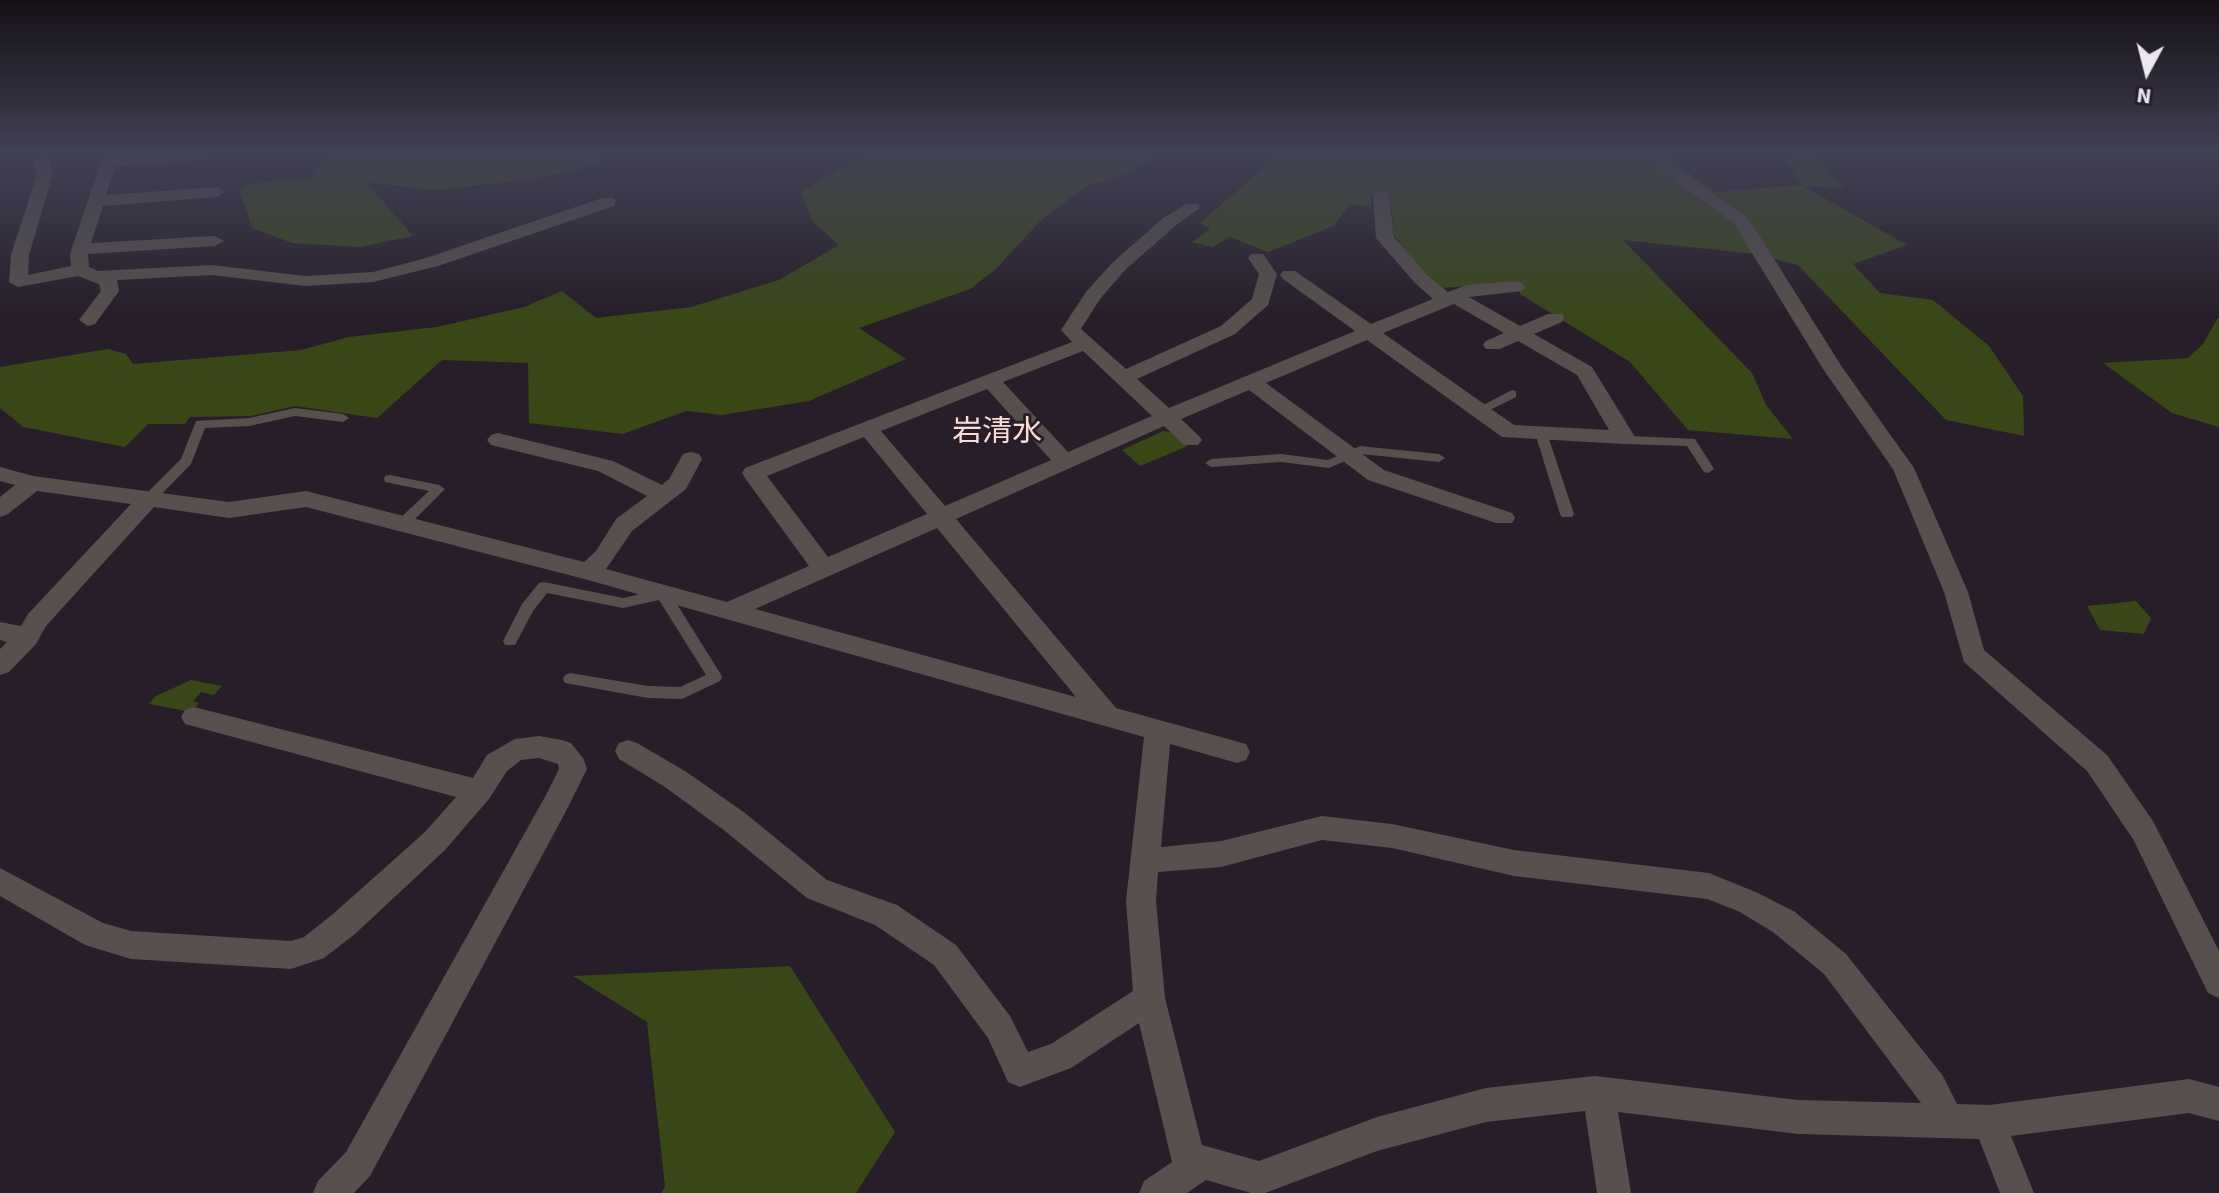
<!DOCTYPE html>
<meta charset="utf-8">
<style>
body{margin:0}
#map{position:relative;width:2219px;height:1193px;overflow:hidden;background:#271e29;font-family:"Source Sans 3",sans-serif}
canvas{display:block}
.north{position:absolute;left:2107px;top:32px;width:80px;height:80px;-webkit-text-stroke:6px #271e29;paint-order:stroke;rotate:187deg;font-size:22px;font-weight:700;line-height:32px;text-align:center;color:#ece6ee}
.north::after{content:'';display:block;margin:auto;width:28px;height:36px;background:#ece6ee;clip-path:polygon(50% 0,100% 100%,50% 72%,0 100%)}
</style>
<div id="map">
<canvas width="2219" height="1193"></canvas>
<div class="north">N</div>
</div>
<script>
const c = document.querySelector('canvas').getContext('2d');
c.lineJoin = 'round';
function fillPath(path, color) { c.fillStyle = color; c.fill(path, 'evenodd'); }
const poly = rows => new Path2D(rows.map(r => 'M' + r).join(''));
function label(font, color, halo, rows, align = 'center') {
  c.font = font + ' "Source Sans 3","Noto Sans JP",sans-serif'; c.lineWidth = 6; c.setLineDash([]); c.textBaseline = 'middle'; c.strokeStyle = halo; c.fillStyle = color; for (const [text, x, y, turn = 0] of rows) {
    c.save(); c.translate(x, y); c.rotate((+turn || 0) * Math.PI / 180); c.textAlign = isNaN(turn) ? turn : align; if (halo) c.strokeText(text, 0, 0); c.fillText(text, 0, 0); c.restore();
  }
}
fillPath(poly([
 [330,152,605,152,599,164,533,179,434,190,366,182,413,236,360,247,292,243,252,228,240,192,245,184,311,178],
 [870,152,1170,152,1111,181,1090,184,1040,221,996,269,970,289,859,328,906,359,809,401,722,415,686,411,623,434,529,423,528,363,442,360,377,418,295,406,251,416,190,417,185,424,148,424,125,447,23,427,0,408,0,367,108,349,126,354,133,364,301,350,349,337,437,327,524,307,562,291,596,318,691,307,779,280,839,245,812,221,801,192],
 [1246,152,1668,152,1692,176,1716,192,1801,185,1781,152,1813,152,1828,173,1845,188,1803,186,1907,245,1853,264,1880,293,1933,300,1989,346,2023,396,2024,436,1946,420,1798,265,1755,254,1623,240,1752,373,1766,405,1793,439,1688,430,1630,362,1520,294,1517,283,1441,288,1419,268,1394,235,1390,194,1371,194,1371,207,1350,204,1334,226,1268,252,1230,237,1212,247,1192,242,1210,229,1200,223,1272,160],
 [2219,316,2219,427,2172,413,2103,363,2188,358,2203,344],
 [1163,431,1170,432,1188,446,1140,466,1122,450],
 [2136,601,2151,618,2144,634,2100,630,2087,606],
 [191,680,222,686,214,695,201,692,193,701,199,703,191,712,149,704,156,696],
 [790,966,895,1132,856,1193,661,1193,665,1187,647,1022,573,976]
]), '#394717');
fillPath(poly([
 [1512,390,1516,391,1516,397,1484,413,1476,413,1474,410,1512,390],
 [295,408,343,414,349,418,343,422,295,416,249,426,205,428,191,464,153,503,143,503,142,500,143,497,181,459,196,421,249,418,295,408],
 [1541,429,1547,433,1574,514,1572,517,1562,517,1560,514,1535,433,1541,429],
 [1624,433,1630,436,1695,439,1714,469,1708,473,1704,472,1687,446,1626,444,1622,443,1618,437,1624,433],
 [1360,446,1439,454,1445,458,1439,462,1361,454,1329,468,1281,462,1211,467,1205,463,1211,459,1281,454,1328,460,1360,446],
 [390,475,439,485,445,489,408,526,403,528,398,526,396,523,398,520,429,491,385,482,384,479,385,476,390,475],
 [544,582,623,598,663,589,668,590,720,673,722,677,720,681,682,699,648,698,565,683,563,679,565,675,570,673,648,686,680,687,706,675,659,600,623,608,547,593,533,611,515,645,505,645,503,641,522,604,539,583,544,582]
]), '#58504e');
fillPath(poly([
 [42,152,58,152,49,163,53,174,29,255,28,275,71,266,70,254,104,152,120,152,119,156,184,152,250,152,242,157,115,166,106,195,217,187,225,192,217,197,103,206,91,243,215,236,224,241,215,246,88,254,89,267,98,271,212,265,305,276,373,272,426,258,602,198,614,198,616,202,614,206,438,266,373,282,305,286,212,275,117,280,119,291,95,324,88,326,79,320,101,291,99,284,78,276,18,287,9,282,11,255,37,174,33,162,42,152],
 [1643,152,1660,152,1679,170,1749,219,1842,367,1914,468,1968,592,1984,650,2107,755,2153,821,2219,951,2219,998,2208,993,2133,839,2087,771,1964,662,1944,592,1893,469,1823,369,1733,222,1667,176,1643,152],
 [1381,190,1389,195,1394,237,1427,275,1448,292,1467,285,1516,281,1522,283,1525,287,1522,291,1469,297,1520,326,1548,314,1562,314,1564,318,1562,322,1534,334,1592,367,1635,437,1624,444,1502,437,1367,340,1266,383,1384,470,1512,513,1515,518,1512,523,1496,523,1368,480,1249,390,1181,419,1198,435,1202,440,1198,445,1184,445,1164,426,956,519,1116,708,1246,744,1250,752,1246,760,1237,763,1170,744,1161,847,1221,841,1322,816,1392,824,1514,850,1709,873,1758,893,1795,912,1846,954,1943,1076,1957,1104,1989,1105,2189,1079,2219,1087,2219,1121,2189,1113,2011,1136,2034,1193,2000,1193,1979,1139,1798,1134,1618,1112,1631,1193,1597,1193,1585,1111,1486,1122,1377,1151,1265,1193,1251,1193,1206,1180,1187,1193,1139,1193,1144,1181,1172,1162,1139,1023,1071,1068,1020,1087,1008,1082,988,1038,934,965,875,925,807,898,725,831,665,787,619,759,615,751,619,743,628,740,637,743,685,771,745,813,827,880,897,905,956,945,1010,1016,1028,1052,1051,1044,1133,991,1126,901,1144,737,588,580,306,507,229,518,154,507,46,626,36,644,9,672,0,675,0,649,7,642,0,640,0,622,21,626,28,614,131,504,37,491,8,514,0,517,0,497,15,485,0,481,0,467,33,476,229,502,306,491,584,562,596,551,616,519,647,496,598,471,491,445,487,440,491,435,498,433,613,461,662,485,669,479,683,454,691,452,699,454,702,459,686,489,632,531,606,569,727,602,809,566,745,478,742,473,745,468,1072,342,1061,330,1086,292,1112,263,1163,218,1186,204,1198,204,1200,208,1175,226,1124,271,1100,299,1081,329,1126,369,1221,326,1252,299,1259,274,1248,258,1251,254,1263,254,1277,274,1268,305,1235,334,1137,379,1169,408,1355,331,1283,279,1280,275,1283,271,1295,271,1371,324,1433,299,1415,283,1376,238,1373,195,1381,190],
 [1454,304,1504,333,1486,341,1483,345,1486,349,1500,349,1518,341,1577,375,1609,430,1514,425,1383,333,1454,304],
 [1083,351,1152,416,1068,452,1003,382,1083,351],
 [987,389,1051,460,945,506,881,431,987,389],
 [864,437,927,514,828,557,767,476,864,437],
 [937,528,1076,697,755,609,937,528],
 [1322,840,1392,848,1514,876,1707,899,1738,911,1773,932,1824,974,1921,1103,1798,1100,1595,1076,1486,1088,1377,1117,1259,1161,1202,1145,1165,998,1156,901,1158,872,1221,867,1322,840],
 [194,707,473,778,487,755,515,739,539,736,562,740,571,743,583,758,587,769,566,811,370,1176,354,1193,313,1193,318,1181,346,1152,546,795,559,769,558,764,539,758,521,760,507,771,489,799,445,850,355,934,324,958,291,969,131,959,85,945,0,896,0,868,103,923,131,931,291,941,304,937,333,914,425,832,456,797,185,724,181,717,185,710,194,707]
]), '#58504e');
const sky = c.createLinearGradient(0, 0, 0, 319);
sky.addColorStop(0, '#151017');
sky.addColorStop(0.48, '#414154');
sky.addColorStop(1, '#41415400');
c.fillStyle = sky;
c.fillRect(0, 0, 2219, 319);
label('30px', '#fedbd5', '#271e29', [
 ["岩清水",997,434]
]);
</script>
